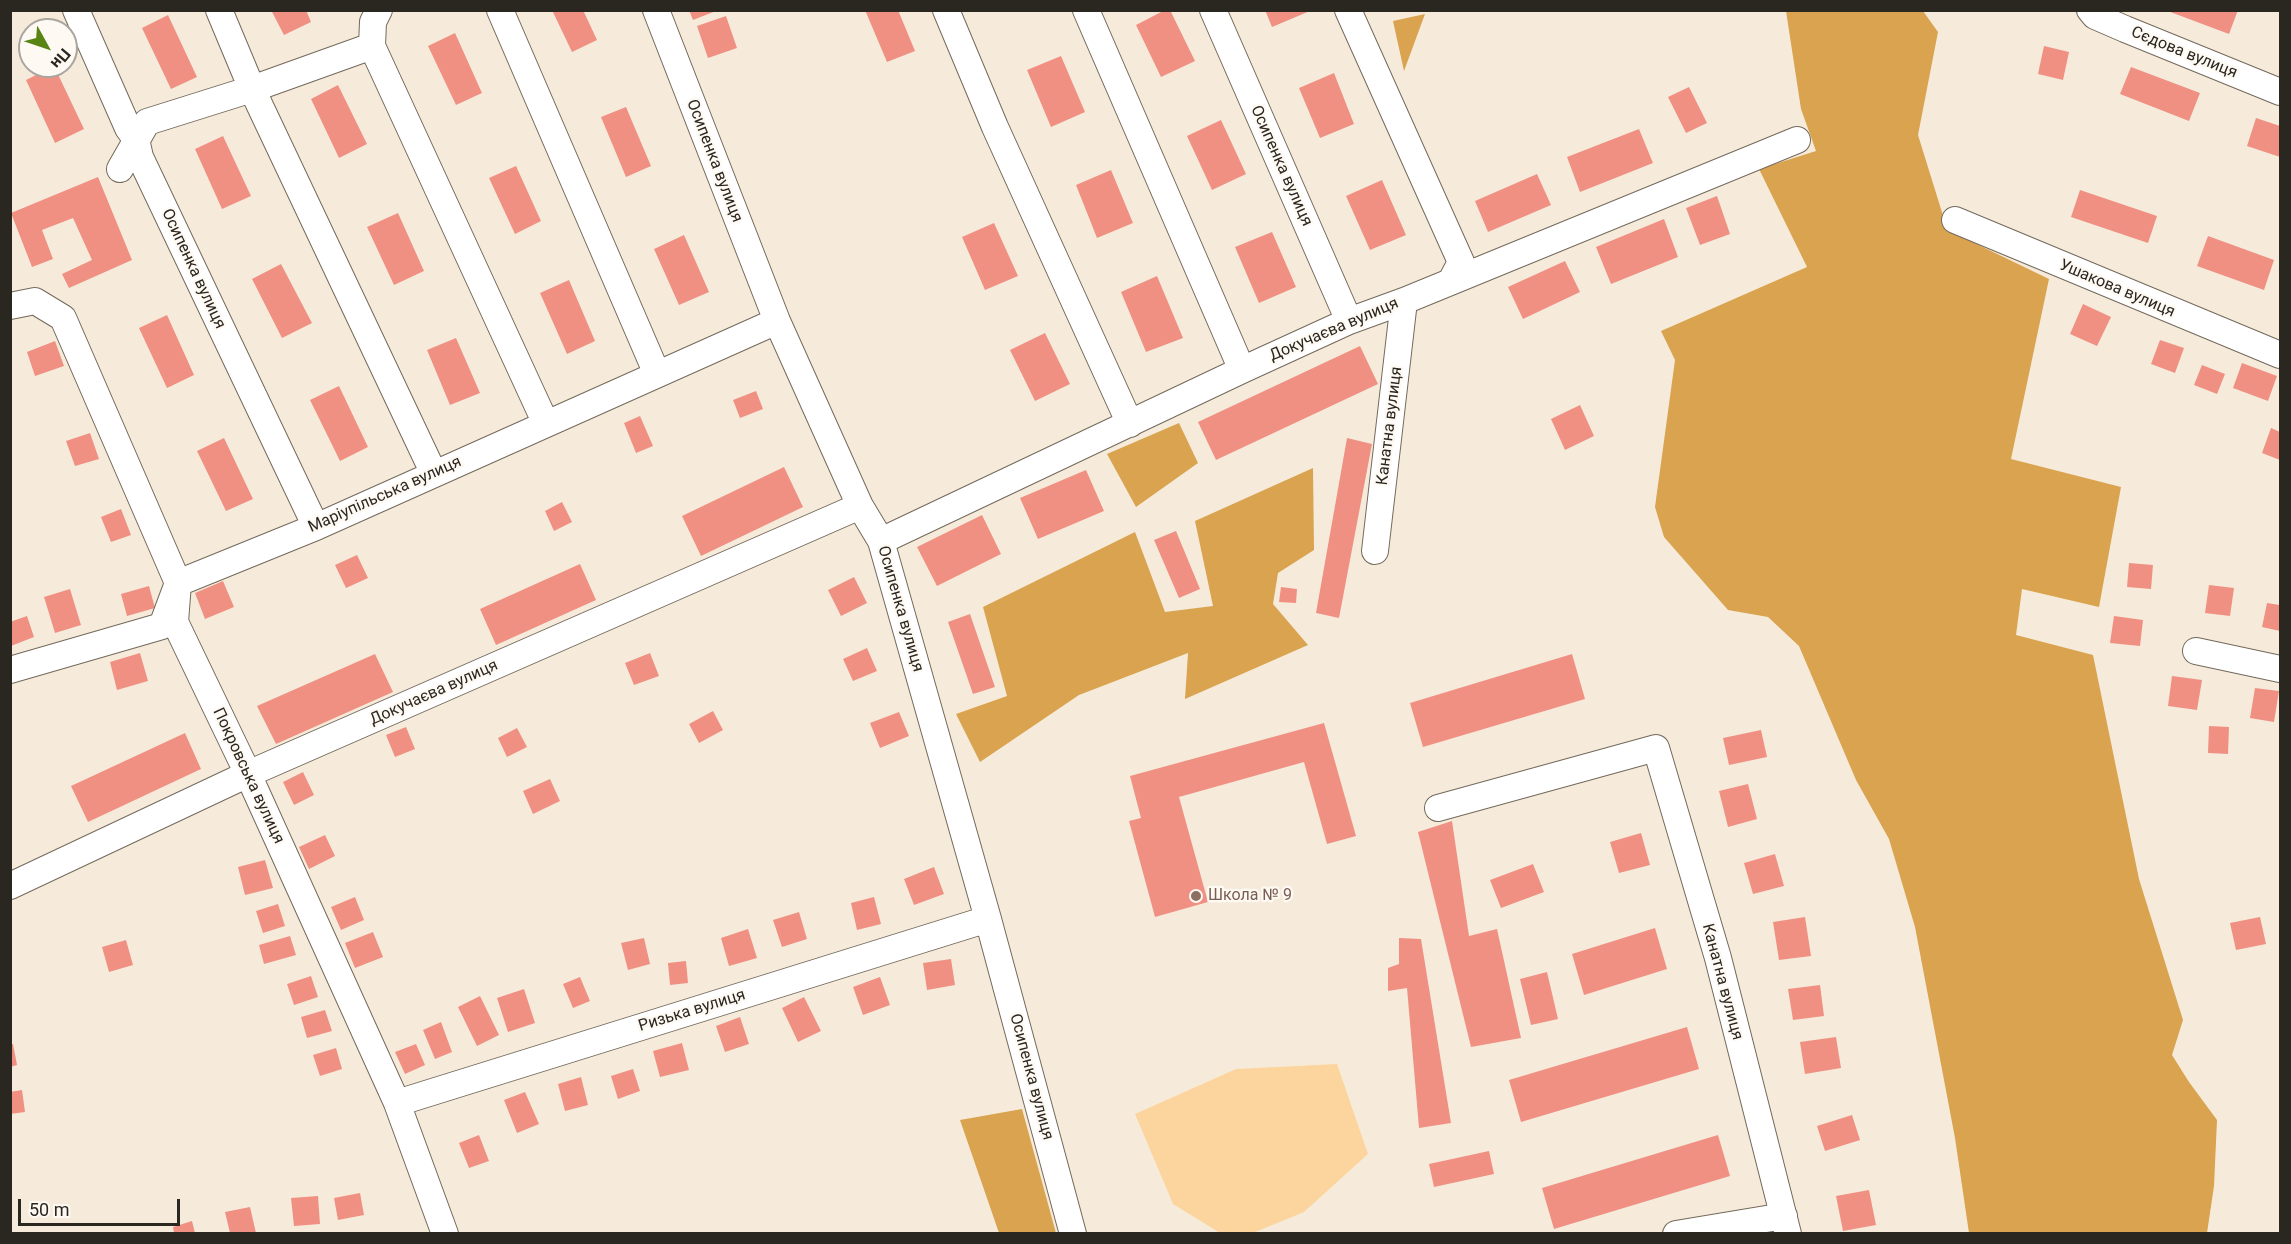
<!DOCTYPE html>
<meta charset="utf-8">
<style>
body{margin:0}
#map{position:relative;width:2291px;height:1244px;overflow:hidden;background:#f6ebdb;font-family:Roboto,sans-serif}
canvas{display:block}
.frame{position:absolute;inset:0;border:12px solid #2a2620;pointer-events:none}
.north{position:absolute;left:18px;top:18px;width:60px;height:60px;box-sizing:border-box;background:#fef9f3;border:2px solid #a9a59f;border-radius:50%;rotate:130deg;font-size:16px;font-weight:700;line-height:24px;text-align:center;color:#2a2620}
.north::after{content:'';display:block;margin:auto;width:21px;height:27px;background:#578412;clip-path:polygon(50% 0,100% 100%,50% 72%,0 100%)}
.scale{position:absolute;left:18px;top:1199px;width:162px;height:27px;box-sizing:border-box;border:3px solid #2a2620;border-top:0;padding-left:8px;font-size:18px;line-height:21px;white-space:nowrap;color:#2a2620;-webkit-text-stroke:4px #fef9f3;paint-order:stroke}
</style>
<div id="map">
<canvas width="2291" height="1244"></canvas>
<div class="frame"></div>
<div class="north">Пн</div>
<div class="scale">50 m</div>
</div>
<script>
const c = document.querySelector('canvas').getContext('2d');
c.lineJoin = 'round';
function fillPath(path, color) { c.fillStyle = color; c.fill(path, 'evenodd'); }
const poly = rows => new Path2D(rows.map(r => 'M' + r).join(''));
function trace(path, color, width, dash) { c.strokeStyle = color; c.lineWidth = width; c.lineCap = dash ? 'butt' : 'round'; c.setLineDash(dash || []); c.stroke(path); }
function label(font, color, halo, rows, align = 'center') {
  c.font = font + ' Roboto,sans-serif'; c.lineWidth = 4.5; c.setLineDash([]); c.textBaseline = 'middle'; c.strokeStyle = halo; c.fillStyle = color; for (const [text, x, y, turn = 0] of rows) {
    c.save(); c.translate(x, y); c.rotate((+turn || 0) * Math.PI / 180); c.textAlign = isNaN(turn) ? turn : align; if (halo) c.strokeText(text, 0, 0); c.fillText(text, 0, 0); c.restore();
  }
}
fillPath(poly([
 [1337,1064,1368,1154,1304,1212,1253,1233,1220,1233,1173,1204,1135,1114,1236,1069]
]), '#fcd59e');
fillPath(poly([
 [1786,11,1923,11,1938,32,1918,135,1945,222,1958,235,2049,279,2011,459,2121,487,2099,607,2022,589,2016,635,2093,655,2139,879,2183,1020,2172,1055,2189,1082,2217,1120,2214,1186,2207,1233,1969,1233,1955,1138,1915,927,1889,839,1856,780,1799,646,1768,617,1728,610,1664,537,1655,507,1675,360,1661,331,1807,267,1759,169,1816,151,1801,109],
 [1425,14,1404,71,1393,21],
 [1179,423,1198,463,1136,507,1107,454],
 [1313,468,1314,550,1278,573,1273,604,1308,645,1185,699,1188,653,1079,695,980,762,956,714,1007,696,983,607,1135,532,1165,612,1213,606,1195,521],
 [1022,1109,1056,1233,999,1233,960,1120]
]), '#d9a34f');
fillPath(poly([
 [271,10,306,10,311,22,284,35],
 [552,10,583,10,597,40,572,52],
 [689,10,716,10,716,11,693,20],
 [865,10,898,10,915,51,887,62],
 [1165,10,1170,10,1195,61,1161,77,1136,25],
 [1265,10,1310,10,1310,11,1272,27],
 [2165,10,2238,10,2229,34],
 [168,15,197,77,171,89,142,28],
 [726,16,737,48,708,58,697,26],
 [455,33,482,93,456,105,428,46],
 [2044,46,2069,52,2063,80,2038,74],
 [1061,56,1085,112,1051,127,1027,70],
 [54,66,84,129,55,143,26,80],
 [2131,67,2200,93,2189,121,2120,94],
 [1334,73,1354,124,1320,138,1299,88],
 [338,85,367,144,339,158,311,99],
 [1689,87,1707,123,1686,133,1668,97],
 [626,107,651,166,626,177,601,117],
 [2256,118,2280,126,2280,157,2247,146],
 [1221,120,1246,174,1212,190,1187,136],
 [1639,129,1653,163,1580,192,1567,157],
 [223,136,251,196,222,209,195,149],
 [516,166,541,221,515,234,489,178],
 [1111,170,1133,223,1097,238,1076,185],
 [1537,174,1551,205,1488,232,1475,201],
 [98,177,132,260,69,288,62,274,92,260,73,218,42,230,53,259,32,267,11,213],
 [1382,180,1406,235,1370,250,1346,196],
 [2080,190,2157,216,2148,243,2071,217],
 [1717,196,1730,234,1700,245,1686,208],
 [398,213,424,271,394,285,367,227],
 [1664,219,1678,257,1611,284,1596,247],
 [994,223,1018,276,985,290,962,237],
 [1272,232,1296,287,1259,303,1235,247],
 [684,235,709,292,679,305,654,249],
 [2208,236,2274,260,2264,290,2197,266],
 [1565,261,1580,292,1523,319,1508,287],
 [281,264,312,323,282,338,252,279],
 [1157,276,1183,338,1146,352,1121,292],
 [569,280,595,341,567,354,540,293],
 [2083,304,2111,317,2097,346,2070,334],
 [167,315,194,375,167,388,139,328],
 [1045,333,1070,384,1035,401,1010,350],
 [456,338,480,393,450,405,427,350],
 [2160,340,2184,348,2175,373,2151,364],
 [55,341,64,366,35,376,27,352],
 [1360,346,1378,384,1216,460,1198,422],
 [2242,363,2277,376,2268,401,2233,388],
 [2202,365,2225,374,2217,394,2194,385],
 [339,386,368,447,340,461,310,400],
 [756,391,763,409,740,418,733,400],
 [1580,405,1594,436,1565,450,1551,419],
 [640,416,653,446,636,453,624,423],
 [2271,428,2280,432,2280,460,2262,453],
 [90,433,99,459,75,466,66,441],
 [224,438,253,499,226,511,197,451],
 [1347,438,1372,444,1339,618,1316,613],
 [784,467,803,507,701,556,682,516],
 [1086,470,1104,511,1038,539,1020,498],
 [562,502,572,522,554,531,545,511],
 [121,509,131,535,111,542,101,517],
 [982,515,1001,554,937,586,917,547],
 [1176,531,1200,589,1179,598,1154,540],
 [357,555,368,578,346,588,335,565],
 [2129,563,2153,565,2151,589,2127,587],
 [580,564,596,600,496,645,480,609],
 [854,577,867,603,841,616,828,590],
 [223,581,234,607,205,619,195,593],
 [2209,585,2234,588,2230,616,2205,613],
 [149,586,155,608,127,616,121,594],
 [1281,587,1297,589,1296,603,1279,602],
 [70,589,81,625,55,633,44,597],
 [2267,603,2280,605,2280,631,2262,627],
 [970,614,995,687,973,694,948,622],
 [27,616,34,637,11,646,10,622],
 [2114,616,2143,620,2140,646,2110,643],
 [867,648,877,671,853,681,843,659],
 [140,653,148,681,117,690,110,662],
 [650,653,659,676,634,685,625,663],
 [375,654,393,692,276,744,257,706],
 [1572,654,1585,699,1423,747,1410,703],
 [2172,676,2202,680,2197,710,2168,706],
 [2255,688,2279,691,2274,722,2250,718],
 [713,711,723,730,699,743,689,724],
 [899,712,909,736,880,748,870,723],
 [1324,723,1356,836,1327,844,1304,762,1179,797,1208,902,1155,917,1129,821,1141,818,1130,776],
 [2209,726,2229,727,2228,754,2208,753],
 [406,727,415,749,395,757,386,735],
 [517,728,527,747,507,757,498,738],
 [1761,730,1767,757,1729,765,1723,738],
 [185,733,201,769,88,822,71,786],
 [303,772,314,795,294,805,283,782],
 [550,779,560,801,533,814,523,791],
 [1748,784,1757,819,1728,827,1719,791],
 [1452,821,1469,936,1497,929,1521,1038,1471,1047,1418,832],
 [1641,833,1650,865,1619,873,1610,842],
 [325,835,335,856,309,869,299,847],
 [1775,854,1784,886,1753,894,1744,863],
 [265,860,273,888,245,895,238,867],
 [1533,864,1544,892,1501,908,1490,880],
 [934,867,944,894,914,905,904,879],
 [355,897,364,920,341,930,331,907],
 [874,897,881,924,857,930,851,903],
 [278,904,285,926,263,933,256,911],
 [799,912,807,939,782,947,773,920],
 [1805,917,1811,956,1779,960,1773,922],
 [2260,917,2266,944,2236,950,2230,923],
 [1655,928,1667,969,1584,995,1572,954],
 [748,929,757,958,729,966,721,938],
 [373,932,383,957,355,968,345,943],
 [290,936,296,955,264,964,259,945],
 [644,938,650,964,628,970,621,943],
 [1399,938,1421,939,1451,1123,1419,1128,1407,988,1388,991,1388,968,1399,964],
 [126,940,133,965,109,972,102,947],
 [951,959,955,985,927,990,923,963],
 [686,961,688,983,670,985,668,963],
 [1547,972,1558,1019,1531,1025,1520,979],
 [311,976,318,997,294,1005,287,984],
 [580,977,590,1001,573,1008,563,984],
 [880,977,890,1005,863,1015,853,987],
 [1820,985,1824,1016,1793,1020,1788,989],
 [524,989,535,1023,508,1032,497,998],
 [480,996,499,1035,477,1046,458,1007],
 [804,997,821,1031,798,1042,782,1008],
 [325,1010,332,1031,307,1038,301,1017],
 [740,1017,749,1044,725,1052,716,1026],
 [441,1022,452,1052,435,1059,423,1030],
 [1687,1027,1699,1069,1521,1122,1509,1080],
 [1836,1037,1841,1068,1805,1074,1800,1042],
 [682,1043,689,1070,660,1077,653,1051],
 [10,1044,13,1044,17,1065,10,1067],
 [416,1044,425,1065,405,1074,395,1052],
 [336,1048,342,1069,320,1076,313,1055],
 [633,1069,640,1091,618,1099,611,1076],
 [581,1077,588,1105,565,1111,558,1084],
 [22,1090,25,1112,10,1114,10,1092],
 [525,1092,539,1124,517,1133,504,1100],
 [1852,1115,1860,1140,1825,1151,1817,1126],
 [479,1135,489,1161,469,1168,459,1143],
 [1718,1135,1730,1176,1554,1229,1542,1188],
 [1489,1151,1494,1174,1434,1187,1429,1164],
 [1869,1190,1876,1225,1843,1231,1836,1196],
 [360,1193,364,1215,338,1220,334,1198],
 [318,1196,320,1224,294,1226,291,1198],
 [250,1207,256,1233,230,1233,225,1212],
 [192,1221,195,1233,174,1233,173,1227]
]), '#f09083');
const minor = poly([
 [76,10,128,128,136,139,140,157,316,527],
 [219,10,252,89,434,474],
 [500,10,657,374],
 [656,10,777,321,860,506,881,541,988,919,1073,1234],
 [946,10,995,127,1130,424],
 [1086,10,1242,370],
 [1213,10,1349,321],
 [1348,10,1461,262,1451,281],
 [2090,10,2095,16,2125,29,2280,92],
 [372,46,546,424],
 [120,169,147,122,252,89,372,46,373,22,379,10],
 [1955,220,2280,355],
 [10,306,35,301,63,318,178,583,175,622,248,774,397,1103,445,1234],
 [881,541,1242,370,1349,321,1404,301,1797,140],
 [1375,551,1404,301],
 [2196,651,2280,669],
 [10,670,162,626,178,583,316,527,777,321],
 [1438,808,1656,748,1718,958,1788,1234],
 [10,886,248,774,860,506],
 [397,1103,988,919],
 [1676,1234,1784,1216]
]);
trace(minor, '#73695b', 28);
trace(minor, '#fff', 26);
for (const [x, y, r, color] of [
 [1196,896,6,"#8d6e63"]
]) { const dot = new Path2D(); dot.arc(x, y, r, 0, 2 * Math.PI); c.fillStyle = color; c.fill(dot); trace(dot, '#fef9f3', 2); }
label('16px', '#2a2620', '#fef9f3', [
 ["Сєдова вулиця",2184,53,22],
 ["Осипенка вулиця",714,161,69],
 ["Осипенка вулиця",1281,166,66],
 ["Осипенка вулиця",193,269,65],
 ["Ушакова вулиця",2117,289,23],
 ["Докучаєва вулиця",1334,330,-23],
 ["Канатна вулиця",1390,426,-83],
 ["Маріупільська вулиця",385,495,-24],
 ["Осипенка вулиця",900,609,74],
 ["Докучаєва вулиця",434,693,-24],
 ["Покровська вулиця",248,776,65],
 ["Канатна вулиця",1722,982,75],
 ["Ризька вулиця",692,1011,-17],
 ["Осипенка вулиця",1031,1077,75]
]);
label('16px', '#785e54', '#fef9f3', [
 ["Школа № 9",1208,896]
], 'left');
</script>
